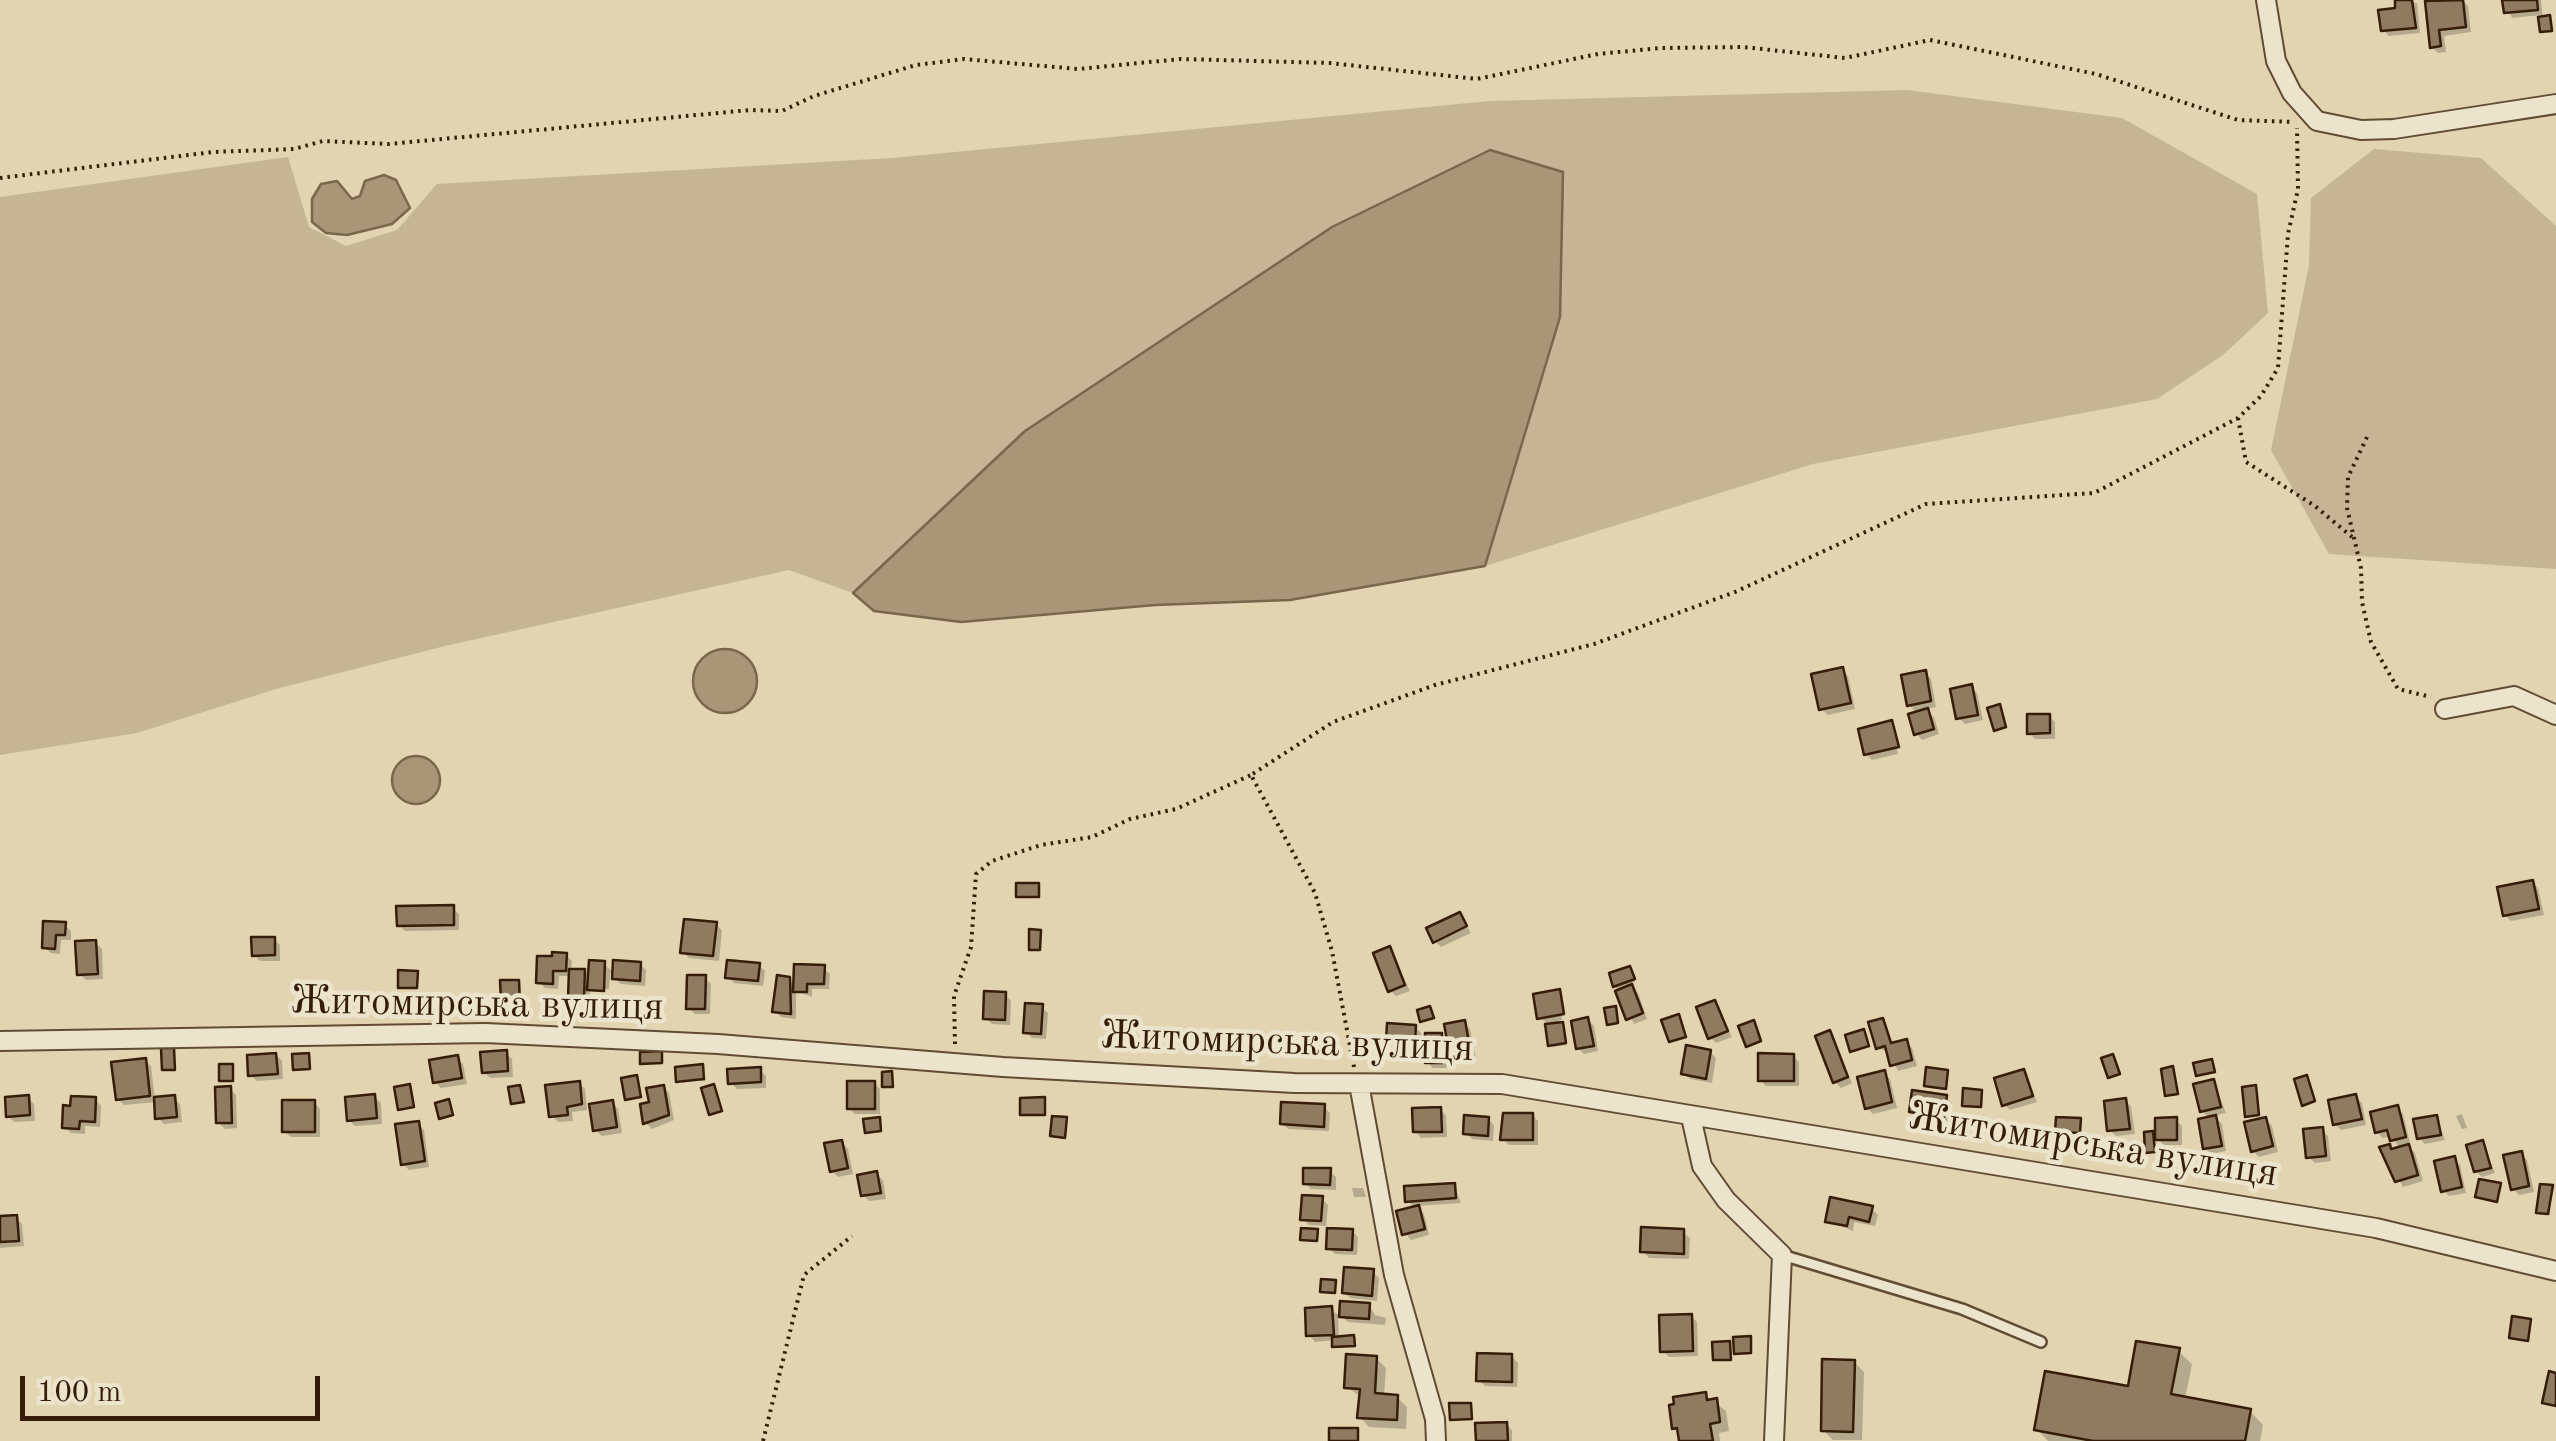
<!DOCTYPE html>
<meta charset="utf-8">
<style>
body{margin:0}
#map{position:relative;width:2556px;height:1441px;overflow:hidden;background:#e2d4b0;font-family:"Old Standard TT",serif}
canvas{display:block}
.scale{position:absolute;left:20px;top:1376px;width:300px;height:45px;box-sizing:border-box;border:5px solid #361d09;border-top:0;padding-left:12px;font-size:30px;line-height:35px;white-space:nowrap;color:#361d09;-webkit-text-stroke:8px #ece3cc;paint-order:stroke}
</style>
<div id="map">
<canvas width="2556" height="1441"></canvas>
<div class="scale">100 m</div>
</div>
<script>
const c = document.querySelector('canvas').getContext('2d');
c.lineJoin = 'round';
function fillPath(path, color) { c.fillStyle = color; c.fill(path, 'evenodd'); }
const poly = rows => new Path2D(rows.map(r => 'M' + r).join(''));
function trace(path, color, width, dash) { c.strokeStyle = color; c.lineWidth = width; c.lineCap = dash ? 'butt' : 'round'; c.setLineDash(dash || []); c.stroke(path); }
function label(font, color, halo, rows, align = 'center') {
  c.font = font + ' "Old Standard TT",serif'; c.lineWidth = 9; c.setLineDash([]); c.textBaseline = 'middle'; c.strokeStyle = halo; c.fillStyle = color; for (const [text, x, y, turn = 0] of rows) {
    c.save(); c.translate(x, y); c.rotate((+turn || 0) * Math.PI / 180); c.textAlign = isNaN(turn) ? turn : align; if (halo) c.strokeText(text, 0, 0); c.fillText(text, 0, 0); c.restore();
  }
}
fillPath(poly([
 [1907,90,2122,118,2257,194,2268,313,2223,355,2157,399,1813,464,1485,566,1560,317,1490,150,1332,227,1026,431,853,593,789,570,445,646,276,689,137,733,0,755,0,197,288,157,309,227,346,246,397,230,437,184,892,158,1490,101],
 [2374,149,2481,158,2556,226,2556,569,2329,554,2271,450,2309,265,2311,198]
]), '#c5b594');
const water = poly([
 [1490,150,1563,172,1560,317,1485,566,1290,600,1155,605,961,622,874,611,853,593,1025,431,1332,227,1490,150],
 [384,175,396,180,410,208,392,224,347,235,326,233,312,222,312,199,321,184,337,181,352,199,360,196,365,181,384,175],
 '693 681a32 32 0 1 1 64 0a32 32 0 1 1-64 0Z',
 '392 780a24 24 0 1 1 48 0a24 24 0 1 1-48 0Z'
]);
fillPath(water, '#a89677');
trace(water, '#7a664b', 2.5);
fillPath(poly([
 [2397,0,2417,3,2420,33,2389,36,2383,30,2398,10],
 [2463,0,2468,6,2471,32,2444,36,2446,52,2438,53,2432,47,2427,3],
 [2505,0,2541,0,2543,19,2552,20,2553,32,2542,31,2541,15,2512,18],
 [1842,670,1848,676,1855,709,1828,715,1821,709],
 [1925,673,1931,679,1936,707,1925,709,1934,717,1939,734,1922,740,1916,733,1918,714,1909,705],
 [1971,687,1977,693,1983,720,1965,724,1959,718],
 [2049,716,2055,722,2055,739,2035,739,2029,733],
 [1891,723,1898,754,1872,760,1866,754],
 [2532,882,2538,888,2544,915,2511,921,2505,915],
 [453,908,459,914,459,930,405,931,399,925],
 [1459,915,1471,933,1441,947,1435,941],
 [715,924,722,930,719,961,689,958,683,952],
 [65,925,71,931,71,940,61,940,60,954,51,953,44,947],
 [274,939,280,945,280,961,260,961,254,955],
 [95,942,102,949,103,979,86,980,79,974],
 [1390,949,1410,991,1396,996,1390,990],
 [566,955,572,961,571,971,584,971,590,978,604,964,615,974,640,964,646,970,645,986,621,984,610,973,609,989,590,989,589,1004,577,1004,571,997,571,976,559,976,558,989,545,988,539,982],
 [758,965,765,971,763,986,734,983,728,977],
 [823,968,830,974,829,989,812,989,812,997,796,991,796,1019,781,1017,775,1011,789,980,796,986],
 [1630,969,1635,982,1628,984,1638,993,1647,1019,1634,1024,1615,985],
 [705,978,711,984,710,1014,695,1014,689,1008],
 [1559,992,1562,1020,1558,1021,1565,1027,1567,1045,1552,1047,1547,1023,1539,1017],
 [1005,994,1011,1001,1010,1025,992,1024,986,1018],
 [1715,1003,1732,1037,1716,1043,1710,1037],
 [1041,1007,1048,1013,1046,1039,1032,1038,1026,1032],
 [1588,1020,1594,1026,1598,1051,1584,1054,1578,1048],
 [1883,1021,1894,1045,1906,1042,1912,1048,1917,1066,1898,1071,1890,1053,1878,1048],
 [1464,1023,1470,1029,1476,1059,1459,1062,1453,1056],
 [1415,1027,1421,1033,1420,1048,1395,1047,1389,1040],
 [1829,1033,1852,1083,1841,1088,1835,1082],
 [1441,1035,1447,1042,1447,1068,1433,1068,1427,1062],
 [1710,1052,1716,1058,1712,1083,1690,1079,1684,1073],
 [506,1053,512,1059,513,1077,490,1078,484,1072],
 [276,1055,282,1061,283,1079,257,1081,250,1075],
 [1793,1056,1799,1062,1799,1086,1766,1086,1760,1080],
 [457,1058,463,1064,467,1084,441,1088,435,1082],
 [145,1060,151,1066,155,1100,174,1098,180,1104,182,1122,164,1124,158,1118,156,1102,124,1105,118,1099],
 [702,1067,706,1081,678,1081],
 [760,1070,766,1076,766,1088,737,1089,731,1083],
 [2024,1071,2037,1102,2010,1110,2004,1104],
 [1884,1073,1890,1079,1897,1108,1873,1114,1867,1108],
 [2214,1082,2226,1113,2213,1116,2222,1124,2226,1151,2211,1154,2205,1148,2210,1119,2202,1111],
 [579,1083,585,1089,587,1110,572,1112,573,1121,558,1122,552,1116],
 [874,1083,880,1089,880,1114,855,1114,849,1108],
 [663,1087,669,1093,674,1120,652,1129,646,1123],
 [230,1089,236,1095,237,1128,225,1129,218,1122],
 [374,1097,381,1103,382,1124,355,1126,349,1120],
 [1946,1097,1952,1103,1950,1121,1918,1117,1912,1111],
 [2355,1097,2362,1103,2366,1125,2341,1130,2335,1124],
 [28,1098,34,1104,35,1121,14,1122,8,1116],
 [95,1099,101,1106,100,1127,85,1126,85,1134,71,1133,65,1127],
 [2125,1100,2131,1107,2135,1134,2116,1136,2110,1130],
 [314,1102,320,1109,320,1137,291,1137,284,1131],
 [612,1103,618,1109,622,1133,602,1136,595,1130],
 [1324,1107,1330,1113,1329,1131,1288,1129,1282,1123],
 [2397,1108,2403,1114,2410,1143,2406,1144,2415,1153,2423,1181,2403,1187,2383,1149,2399,1147,2391,1136,2383,1138,2377,1132],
 [1440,1109,1446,1116,1447,1137,1421,1138,1415,1131],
 [2462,1114,2467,1128,2462,1129,2456,1116],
 [1532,1115,1538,1121,1538,1145,1509,1145,1503,1139],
 [2436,1118,2445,1140,2425,1144,2419,1138],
 [1488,1119,1494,1125,1493,1141,1472,1139,1466,1133],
 [2176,1120,2182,1126,2182,1145,2164,1145,2158,1139],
 [2266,1120,2272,1126,2278,1152,2259,1157,2253,1151],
 [418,1124,424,1130,429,1167,409,1170,403,1164],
 [2322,1130,2328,1136,2331,1161,2315,1163,2309,1157],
 [842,1143,848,1149,853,1174,838,1177,832,1171],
 [2483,1143,2495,1173,2482,1177,2476,1171],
 [2521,1154,2527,1160,2534,1192,2519,1195,2513,1189],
 [2454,1159,2460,1165,2466,1193,2449,1196,2443,1190],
 [1330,1171,1336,1177,1336,1190,1311,1189,1305,1183],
 [876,1174,883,1180,886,1199,869,1201,863,1195],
 [1454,1185,1461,1203,1417,1206,1424,1214,1429,1235,1411,1240,1405,1233,1415,1208,1408,1201],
 [1352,1188,1363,1188,1366,1197,1354,1197],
 [2552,1188,2550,1215,2541,1214,2539,1212],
 [1322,1199,1328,1205,1326,1226,1309,1225,1303,1219],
 [1871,1208,1878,1215,1875,1226,1854,1222,1853,1231,1828,1221],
 [16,1218,22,1224,24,1246,0,1248,0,1219],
 [1352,1231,1358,1237,1357,1255,1335,1254,1329,1248],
 [1683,1232,1690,1238,1689,1259,1649,1258,1643,1251],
 [1373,1272,1379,1278,1377,1301,1350,1298,1344,1292],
 [1369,1305,1375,1315,1386,1318,1385,1325,1348,1322,1341,1316],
 [1331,1309,1338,1315,1339,1338,1353,1337,1356,1347,1337,1348,1334,1340,1315,1342,1309,1335],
 [1691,1316,1697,1322,1698,1356,1669,1357,1663,1351],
 [2178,1351,2192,1364,2185,1399,2250,1411,2263,1425,2260,1441,2048,1441,2037,1429,2130,1389],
 [1511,1356,1518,1363,1517,1387,1485,1386,1478,1380],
 [1376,1358,1386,1368,1384,1396,1397,1397,1407,1407,1406,1429,1369,1427,1360,1417,1361,1397,1347,1387],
 [1854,1362,1864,1372,1862,1440,1833,1440,1823,1430],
 [1705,1395,1726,1411,1729,1431,1719,1433,1720,1441,1682,1441,1674,1428],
 [1506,1424,1512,1430,1512,1441,1478,1441]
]), '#0003');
const building = poly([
 [2395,0,2412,0,2416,28,2381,31,2378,10,2395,8,2395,0],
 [2463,0,2466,27,2439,30,2441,46,2430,48,2425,1,2463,0],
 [2502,0,2537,0,2538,10,2504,13,2502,0],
 [2550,15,2552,31,2540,32,2538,17,2550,15],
 [1843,667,1851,703,1819,710,1811,674,1843,667],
 [1926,670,1931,701,1907,706,1901,675,1926,670],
 [1972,684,1978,715,1956,719,1950,689,1972,684],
 [2000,704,2006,727,1994,731,1987,708,2000,704],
 [1928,708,1934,729,1914,735,1908,714,1928,708],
 [2027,714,2050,714,2050,733,2027,734,2027,714],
 [1892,720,1899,747,1864,755,1858,729,1892,720],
 [2533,880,2539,909,2503,916,2497,887,2533,880],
 [1016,883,1039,883,1039,897,1016,897,1016,883],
 [454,905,454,925,397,926,396,906,454,905],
 [1460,912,1467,926,1433,943,1426,928,1460,912],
 [684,919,717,922,713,956,680,953,684,919],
 [43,921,66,922,65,935,56,935,55,949,42,948,43,921],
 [1029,929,1041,930,1040,950,1029,950,1029,929],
 [251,937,275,937,275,955,252,956,251,937],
 [96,940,98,974,77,975,75,941,96,940],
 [1390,946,1405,985,1388,992,1373,953,1390,946],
 [552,952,567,953,566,971,553,971,553,984,536,983,537,956,552,956,552,952],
 [589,960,605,961,604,991,587,990,589,960],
 [613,960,641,962,640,981,612,979,613,960],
 [727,960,760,963,758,981,725,978,727,960],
 [794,964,825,965,824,984,807,984,807,992,793,992,794,964],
 [1630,966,1635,979,1613,987,1609,973,1630,966],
 [569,969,585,969,584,999,568,998,569,969],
 [398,970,418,971,417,988,398,988,398,970],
 [687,975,706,975,705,1009,686,1009,687,975],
 [777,975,790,977,791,1014,772,1012,777,975],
 [500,980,519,980,520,1003,501,1003,500,980],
 [1632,984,1643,1013,1626,1020,1615,991,1632,984],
 [1560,989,1564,1014,1537,1019,1533,994,1560,989],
 [984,991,1006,992,1005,1020,983,1019,984,991],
 [1715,1000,1728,1031,1708,1039,1696,1007,1715,1000],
 [1025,1003,1043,1004,1041,1034,1023,1033,1025,1003],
 [1430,1006,1434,1018,1420,1022,1417,1010,1430,1006],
 [1616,1006,1618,1023,1607,1025,1604,1008,1616,1006],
 [1679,1014,1686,1037,1669,1042,1661,1020,1679,1014],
 [1588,1017,1594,1046,1576,1049,1571,1021,1588,1017],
 [1883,1018,1891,1043,1907,1039,1912,1060,1890,1066,1885,1046,1876,1049,1868,1022,1883,1018],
 [1465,1020,1471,1054,1450,1057,1444,1024,1465,1020],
 [1754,1020,1761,1041,1746,1047,1738,1026,1754,1020],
 [1563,1022,1566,1043,1548,1046,1545,1024,1563,1022],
 [1387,1023,1416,1025,1415,1043,1386,1041,1387,1023],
 [1864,1029,1869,1046,1850,1052,1845,1035,1864,1029],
 [1830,1030,1848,1077,1833,1083,1815,1036,1830,1030],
 [1425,1033,1442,1033,1442,1063,1425,1063,1425,1033],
 [1686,1045,1711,1050,1706,1079,1681,1074,1686,1045],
 [161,1048,174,1048,175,1070,162,1070,161,1048],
 [507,1050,508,1071,482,1073,480,1052,507,1050],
 [662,1051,662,1063,640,1064,640,1052,662,1051],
 [276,1053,278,1074,248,1076,247,1055,276,1053],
 [309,1053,310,1069,293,1070,292,1054,309,1053],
 [1758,1053,1794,1054,1794,1081,1758,1081,1758,1053],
 [2113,1054,2120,1074,2108,1078,2101,1058,2113,1054],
 [458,1055,462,1078,433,1083,429,1060,458,1055],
 [146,1058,150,1096,116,1100,111,1062,146,1058],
 [2212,1059,2215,1072,2196,1076,2193,1063,2212,1059],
 [219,1064,233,1064,233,1081,219,1081,219,1064],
 [703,1064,704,1079,676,1082,675,1067,703,1064],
 [2173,1066,2178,1094,2165,1096,2161,1069,2173,1066],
 [761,1067,761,1082,728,1084,727,1069,761,1067],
 [1926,1067,1948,1070,1946,1089,1924,1086,1926,1067],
 [2024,1069,2033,1096,2002,1106,1994,1078,2024,1069],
 [1885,1070,1892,1102,1865,1109,1857,1077,1885,1070],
 [892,1071,893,1087,882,1087,882,1072,892,1071],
 [637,1075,641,1097,625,1100,621,1078,637,1075],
 [2307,1075,2315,1101,2302,1106,2294,1079,2307,1075],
 [2214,1079,2221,1107,2200,1112,2193,1084,2214,1079],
 [580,1081,582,1104,567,1107,568,1115,549,1117,545,1085,580,1081],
 [847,1081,875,1081,875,1109,847,1109,847,1081],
 [410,1084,414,1107,398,1110,394,1087,410,1084],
 [714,1084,722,1111,709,1115,701,1088,714,1084],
 [520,1085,524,1102,511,1104,508,1087,520,1085],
 [664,1085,669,1115,643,1124,640,1104,649,1102,646,1088,664,1085],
 [2256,1085,2259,1115,2245,1117,2242,1087,2256,1085],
 [231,1086,232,1123,216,1123,215,1087,231,1086],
 [1963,1088,1982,1090,1981,1107,1962,1106,1963,1088],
 [1912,1090,1947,1095,1944,1117,1909,1112,1912,1090],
 [375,1094,377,1118,347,1121,345,1097,375,1094],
 [2356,1094,2362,1119,2333,1125,2328,1100,2356,1094],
 [29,1095,30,1115,6,1117,5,1097,29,1095],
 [175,1095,177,1117,155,1119,154,1097,175,1095],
 [71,1096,96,1097,95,1122,80,1121,79,1129,62,1128,63,1105,70,1106,71,1096],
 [1045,1097,1045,1115,1020,1115,1020,1098,1045,1097],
 [2126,1098,2130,1129,2107,1131,2104,1101,2126,1098],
 [449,1099,453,1115,439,1119,435,1103,449,1099],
 [282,1100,315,1100,315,1132,282,1132,282,1100],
 [613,1100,617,1127,593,1131,589,1104,613,1100],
 [1281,1102,1325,1104,1324,1127,1280,1124,1281,1102],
 [2398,1105,2406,1137,2390,1141,2387,1130,2375,1133,2370,1112,2398,1105],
 [1441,1107,1442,1132,1413,1132,1412,1108,1441,1107],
 [1503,1113,1533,1113,1533,1140,1500,1140,1503,1113],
 [1464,1115,1489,1117,1488,1136,1463,1134,1464,1115],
 [2216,1115,2222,1146,2203,1149,2198,1119,2216,1115],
 [2437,1115,2441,1135,2417,1139,2413,1119,2437,1115],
 [1052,1116,1067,1117,1065,1138,1050,1136,1052,1116],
 [880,1117,881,1131,865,1133,863,1119,880,1117],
 [2056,1117,2081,1118,2080,1133,2055,1132,2056,1117],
 [2177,1117,2177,1140,2155,1140,2155,1118,2177,1117],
 [2266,1117,2273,1146,2251,1152,2244,1122,2266,1117],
 [419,1121,425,1161,401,1165,395,1124,419,1121],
 [2323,1127,2326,1156,2306,1158,2303,1129,2323,1127],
 [2153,1131,2155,1152,2145,1153,2144,1132,2153,1131],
 [842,1140,848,1168,830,1172,824,1143,842,1140],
 [2483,1140,2491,1168,2474,1172,2466,1145,2483,1140],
 [2390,1144,2391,1149,2409,1144,2418,1175,2395,1182,2379,1147,2390,1144],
 [2522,1151,2529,1186,2511,1190,2503,1155,2522,1151],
 [2455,1156,2462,1187,2441,1192,2434,1161,2455,1156],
 [1303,1168,1331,1168,1330,1185,1303,1184,1303,1168],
 [877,1171,881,1193,861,1196,857,1175,877,1171],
 [2479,1179,2501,1183,2497,1202,2475,1197,2479,1179],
 [1455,1183,1456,1198,1405,1202,1404,1186,1455,1183],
 [2540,1184,2553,1185,2548,1214,2536,1213,2540,1184],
 [1302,1195,1323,1196,1321,1221,1300,1220,1302,1195],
 [1830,1197,1873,1206,1869,1222,1849,1217,1847,1226,1825,1222,1830,1197],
 [1419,1205,1425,1229,1402,1235,1396,1211,1419,1205],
 [17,1215,19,1241,0,1242,0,1216,17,1215],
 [1641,1227,1684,1229,1684,1254,1640,1252,1641,1227],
 [1301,1228,1318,1229,1317,1241,1300,1240,1301,1228],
 [1327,1228,1353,1229,1352,1250,1326,1249,1327,1228],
 [1344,1267,1374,1269,1372,1296,1342,1293,1344,1267],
 [1321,1279,1336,1280,1335,1293,1320,1292,1321,1279],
 [1340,1301,1370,1303,1369,1319,1339,1317,1340,1301],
 [1332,1306,1334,1335,1306,1336,1305,1308,1332,1306],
 [1692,1314,1693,1351,1660,1352,1659,1315,1692,1314],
 [2512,1316,2531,1319,2528,1341,2509,1338,2512,1316],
 [1354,1335,1355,1346,1332,1347,1332,1337,1354,1335],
 [1751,1336,1751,1353,1734,1354,1733,1337,1751,1336],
 [1730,1341,1731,1360,1713,1360,1712,1342,1730,1341],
 [2136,1341,2180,1348,2171,1394,2251,1409,2245,1441,2093,1441,2034,1430,2045,1371,2128,1386,2136,1341],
 [1477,1353,1512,1354,1512,1382,1476,1381,1477,1353],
 [1346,1354,1377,1356,1375,1393,1398,1395,1397,1420,1357,1418,1360,1389,1344,1388,1346,1354],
 [1822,1359,1855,1360,1853,1432,1821,1431,1822,1359],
 [2549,1371,2556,1373,2556,1406,2542,1403,2549,1371],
 [1706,1392,1707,1400,1717,1398,1720,1422,1710,1424,1713,1441,1679,1441,1677,1428,1672,1429,1669,1405,1674,1404,1673,1397,1706,1392],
 [1449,1403,1471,1403,1472,1419,1450,1420,1449,1403],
 [1507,1422,1508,1441,1476,1441,1475,1423,1507,1422],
 [1329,1428,1358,1428,1358,1441,1329,1441,1329,1428]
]);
fillPath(building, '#8f7c60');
trace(building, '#361d09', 2.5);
const lane = poly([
 [1782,1255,1962,1309,2041,1342]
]);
const street = poly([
 [2266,0,2276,61,2292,93,2317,121,2361,130,2394,129,2556,104],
 [2445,709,2514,696,2556,715],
 [0,1041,485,1033,718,1044,1003,1067,1294,1083,1502,1084,2376,1228,2556,1271],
 [1359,1084,1394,1275,1435,1419,1436,1441],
 [1691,1117,1702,1166,1726,1200,1782,1255,1774,1441]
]);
trace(lane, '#614b33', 14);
trace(street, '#614b33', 22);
trace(poly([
 [0,178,213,152,294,149,323,141,389,144,750,110,782,111,814,96,916,65,964,59,1078,69,1181,59,1330,63,1477,79,1598,54,1661,48,1743,47,1845,58,1930,40,2096,74,2238,120,2293,122],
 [2238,418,2246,462,2315,506,2352,537],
 [2367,437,2348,477,2347,508,2361,568,2362,602,2371,642,2398,689,2431,697],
 [955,1044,954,996,971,947,976,874,992,861,1041,845,1092,837,1130,819,1176,809,1251,775],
 [1354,1067,1332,951,1315,893,1251,775,1333,722,1435,685,1594,644,1735,592,1926,504,2094,493,2238,418,2261,396,2278,368,2288,234,2298,189,2297,128],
 [763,1441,804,1275,852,1236]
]), '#361d09', 4, [2.5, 5]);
trace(lane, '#ece3cc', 9);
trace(street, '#ece3cc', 18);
label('40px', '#361d09', '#ece3cc', [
 ["Житомирська вулиця",477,1005,1],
 ["Житомирська вулиця",1287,1043,2],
 ["Житомирська вулиця",2093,1146,9]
]);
</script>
